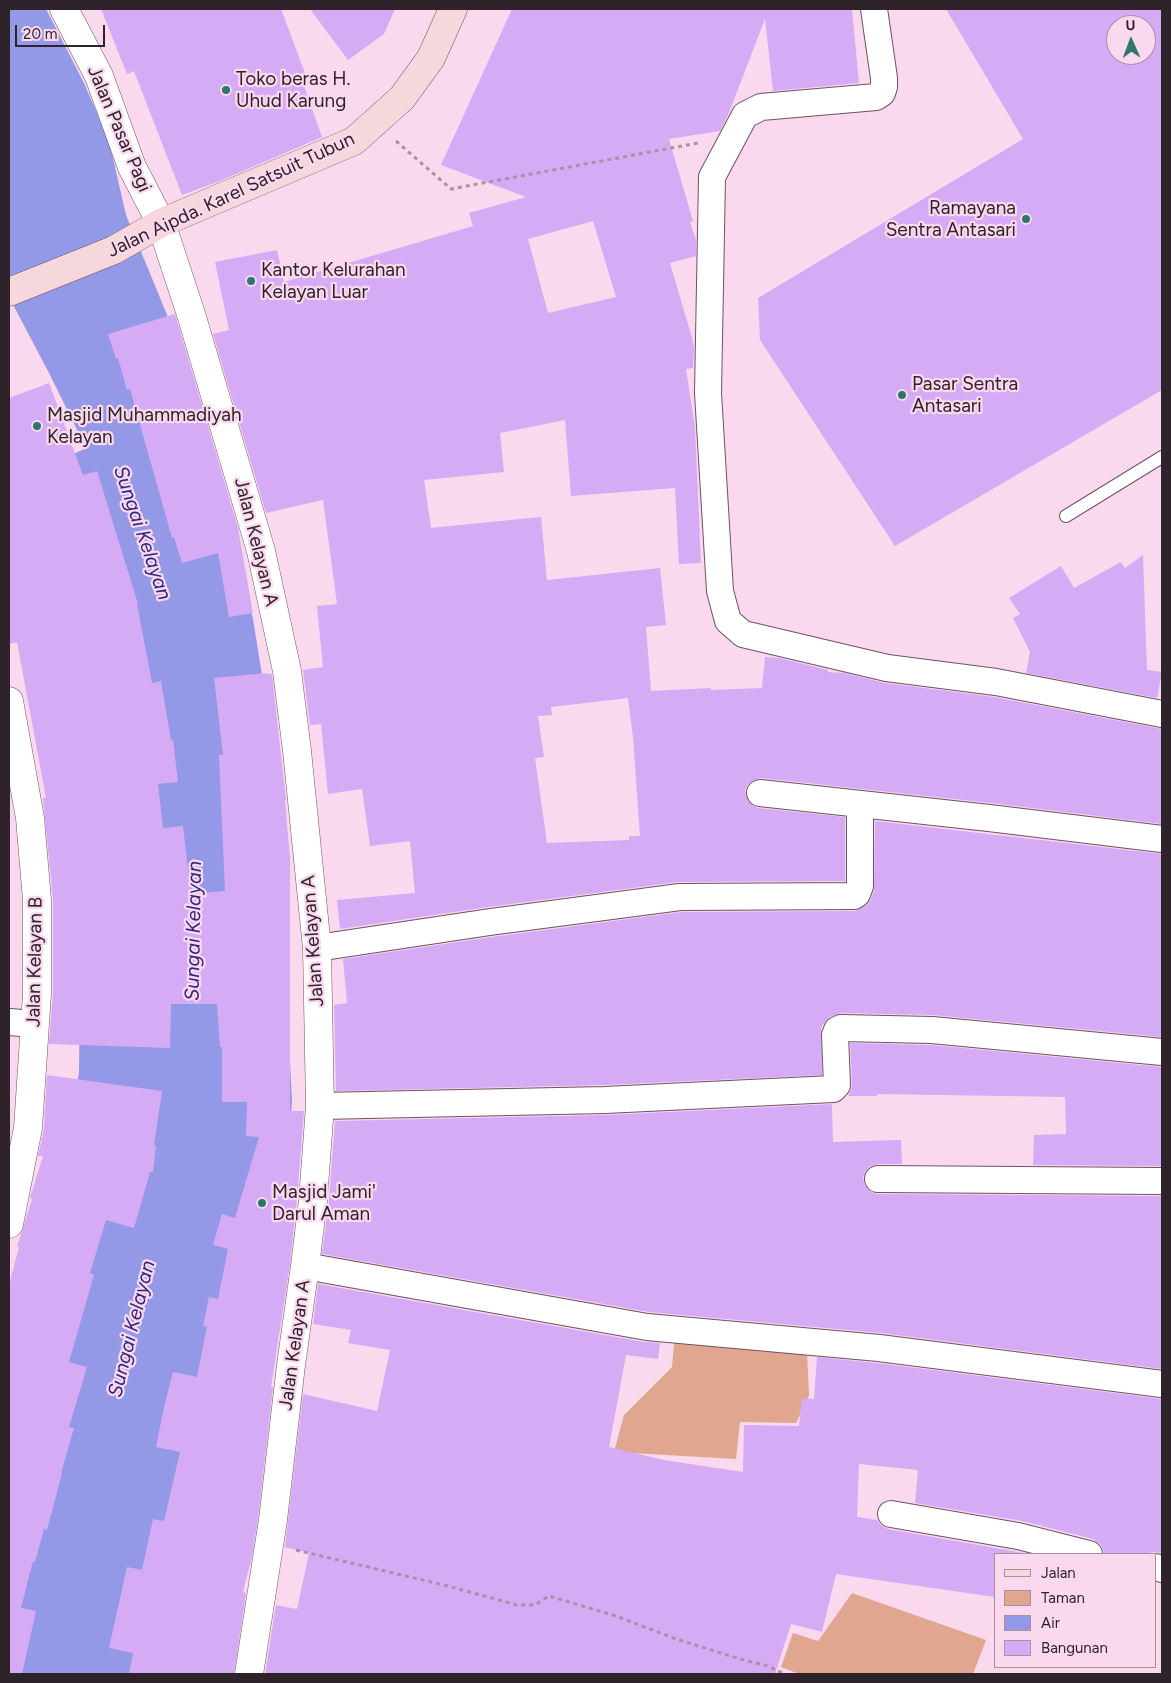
<!DOCTYPE html>
<style>
body{margin:0}
#map{position:relative;width:1171px;height:1683px;overflow:hidden;background:#fad8ed;font-family:Figtree,sans-serif}
canvas{display:block}
.frame{position:absolute;inset:0;border:10px solid #2f232b;pointer-events:none}
.legend{position:absolute;left:994px;top:1553px;width:162px;height:115px;box-sizing:border-box;background:#fad8ed;border:1px solid #a9909f;margin:0;padding:6px 9px;list-style:none;font-size:15px;color:#2f232b}
.legend li{display:flex;align-items:center;gap:10px;height:25px}
.legend b{width:25px;border:1px solid #a9909f}
.north{position:absolute;left:1106px;top:15px;width:50px;height:50px;box-sizing:border-box;background:#fad8ed;border:1px solid #a9909f;border-radius:50%;rotate:358deg;font-size:14px;font-weight:700;line-height:20px;text-align:center;color:#2f232b}
.north::after{content:'';display:block;margin:auto;width:18px;height:22px;background:#2e7771;clip-path:polygon(50% 0,100% 100%,50% 72%,0 100%)}
.scale{position:absolute;left:15px;top:25px;width:90px;height:22px;box-sizing:border-box;border:2px solid #2f232b;border-top:0;padding-left:6px;font-size:15px;line-height:18px;white-space:nowrap;color:#2f232b;-webkit-text-stroke:4px #fad8ed;paint-order:stroke}
</style>
<div id="map">
<canvas width="1171" height="1683"></canvas>
<div class="frame"></div>
<ul class="legend">
<li><b style="height:6px;background:#f5d7dc"></b>Jalan</li>
<li><b style="height:14px;background:#e1a68f"></b>Taman</li>
<li><b style="height:14px;background:#9399e6"></b>Air</li>
<li><b style="height:14px;background:#d6abf6"></b>Bangunan</li>
</ul>
<div class="north">U</div>
<div class="scale">20 m</div>
</div>
<script>
const c = document.querySelector('canvas').getContext('2d');
c.lineJoin = 'round';
function fillPath(path, color) { c.fillStyle = color; c.fill(path, 'evenodd'); }
const poly = rows => new Path2D(rows.map(r => 'M' + r).join(''));
function trace(path, color, width, dash) { c.strokeStyle = color; c.lineWidth = width; c.lineCap = dash ? 'butt' : 'round'; c.setLineDash(dash || []); c.stroke(path); }
function label(font, color, halo, rows, align = 'center') {
  c.font = font + ' Figtree,sans-serif'; c.lineWidth = 4.5; c.setLineDash([]); c.textBaseline = 'middle'; c.strokeStyle = halo; c.fillStyle = color; for (const [text, x, y, turn = 0] of rows) {
    c.save(); c.translate(x, y); c.rotate((+turn || 0) * Math.PI / 180); c.textAlign = isNaN(turn) ? turn : align; if (halo) c.strokeText(text, 0, 0); c.fillText(text, 0, 0); c.restore();
  }
}
fillPath(poly([
 [675,1334,807,1351,809,1396,796,1423,740,1422,736,1459,614,1452,624,1415,672,1367],
 [852,1593,986,1640,973,1674,799,1674,781,1667,793,1633,818,1641]
]), '#e1a68f');
fillPath(poly([
 [9,9,46,9,84,83,109,141,126,215,172,327,212,454,253,619,274,750,292,1101,287,1167,229,1560,213,1674,9,1674,9,1438,32,1342,79,1072,82,828,14,483,86,448,49,373,9,297]
]), '#9399e6');
fillPath(poly([
 [101,9,281,9,308,81,303,83,322,137,220,181,182,195,134,71,127,74],
 [310,9,395,9,384,34,348,60],
 [512,9,852,9,859,83,773,91,765,19,728,115,720,131,669,139,693,221,690,222,696,240,696,256,670,263,692,338,694,348,693,368,686,369,695,428,701,563,679,564,675,488,571,496,565,420,500,433,504,472,424,480,431,528,541,517,547,580,660,568,666,625,646,627,651,691,711,688,711,690,762,688,765,657,779,658,828,670,828,672,844,673,885,683,994,697,1162,729,1162,824,991,803,761,778,754,780,748,784,745,791,747,799,752,805,758,808,845,817,845,881,678,882,488,907,340,929,337,900,415,893,410,841,370,846,362,789,328,794,321,724,310,725,303,670,323,667,317,606,337,604,323,500,266,513,213,334,229,330,215,262,277,250,284,282,473,226,469,213,526,197,441,165],
 [593,221,616,297,548,313,528,239],
 [628,698,633,737,640,836,629,836,629,840,547,843,535,758,544,757,538,716,552,715,551,707],
 [946,9,1162,9,1162,390,895,546,760,340,758,298,1023,139],
 [1116,25,1146,25,1146,55,1116,55],
 [175,314,238,528,253,613,229,617,218,553,182,563,174,537,172,538,130,389,127,390,118,358,116,359,108,334],
 [49,383,83,475,97,471,138,604,137,604,152,683,161,681,171,740,173,739,178,782,158,784,163,828,183,826,191,894,225,891,219,755,223,755,214,678,267,673,267,674,272,674,286,800,285,800,290,858,290,1111,304,1111,297,1198,290,1264,271,1387,273,1387,258,1518,252,1556,243,1592,246,1593,234,1674,129,1674,133,1653,109,1648,127,1567,142,1570,153,1519,164,1521,180,1452,156,1447,164,1407,173,1372,197,1377,207,1327,203,1326,209,1297,218,1299,228,1249,213,1245,222,1214,235,1218,259,1137,246,1136,247,1102,222,1102,222,1047,220,1047,217,1004,171,1004,170,1048,49,1044,53,994,53,900,43,798,46,798,17,642,9,644,9,398],
 [1143,555,1147,670,1162,672,1157,698,1026,673,1030,652,1013,618,1020,614,1009,598,1061,566,1074,588,1121,562,1125,568],
 [875,821,1162,854,1162,1037,933,1015,841,1013,830,1017,823,1024,821,1029,822,1075,604,1085,336,1091,334,1005,347,1003,343,959,492,937,681,912,855,911,866,906,871,899,874,891],
 [850,1043,931,1045,1162,1067,1162,1166,1033,1165,1034,1135,1066,1134,1065,1097,877,1094,877,1096,848,1096,851,1090,852,1084],
 [47,1075,162,1091,154,1145,156,1146,153,1172,150,1172,134,1228,106,1220,90,1273,94,1275,69,1362,87,1367,69,1427,74,1428,61,1473,62,1473,56,1496,47,1530,44,1529,35,1562,33,1561,21,1608,36,1611,22,1674,9,1674,9,1285,19,1247,17,1247,32,1199,30,1198,43,1156,38,1156,44,1129],
 [832,1104,833,1142,901,1140,902,1164,878,1164,870,1166,865,1172,863,1178,865,1186,871,1192,878,1194,1162,1196,1162,1369,881,1333,649,1312,322,1254,329,1201,335,1121,606,1115],
 [318,1284,644,1342,660,1343,658,1359,626,1355,609,1447,664,1460,743,1472,744,1425,799,1426,802,1398,814,1399,817,1357,877,1363,1162,1399,1162,1553,1152,1552,1148,1554,1104,1554,1103,1549,1100,1544,1093,1539,1022,1521,915,1503,918,1470,859,1464,857,1517,877,1520,882,1526,888,1529,1029,1554,995,1554,995,1597,836,1574,822,1632,791,1624,775,1674,265,1674,276,1605,297,1609,309,1553,285,1547,303,1394,377,1411,390,1350,348,1343,351,1330,313,1324]
]), '#d6abf6');
const service = poly([
 [1066,516,1162,457]
]);
const minor = poly([
 [874,9,884,78,884,87,882,93,876,97,761,107,745,115,712,177,708,393,720,591,728,621,743,634,887,668,996,682,1162,714],
 [760,793,989,818,1162,839],
 [317,948,490,922,680,897,854,896,857,894,860,886,860,804],
 [9,1022,35,1024],
 [320,1106,605,1100,833,1089,837,1085,835,1035,837,1030,841,1028,932,1030,1162,1052],
 [878,1179,1162,1181],
 [305,1266,647,1327,879,1348,1162,1384],
 [891,1514,1018,1536,1089,1554],
 [1155,1567,1162,1569]
]);
const tertiary = poly([
 [64,9,99,76,132,167,161,223,191,314,261,551,287,671,297,751,317,948,320,1106,313,1200,305,1266,291,1365,273,1520,249,1674],
 [9,701,30,818,37,900,37,994,28,1128,9,1224]
]);
const secondary = poly([
 [9,292,114,250,161,223,354,141,402,98,431,58,453,9]
]);
trace(service, '#6f5264', 14);
trace(minor, '#6f5264', 28);
trace(tertiary, '#6f5264', 29);
trace(secondary, '#6f5264', 29);
trace(poly([
 [396,141,451,189,698,143],
 [296,1550,444,1585,517,1605,535,1605,549,1596,616,1616,676,1639,740,1659,768,1666,784,1674]
]), '#ab91a1', 3, [4, 4]);
trace(service, '#fff', 12);
trace(minor, '#fff', 26);
trace(tertiary, '#fff', 28);
trace(secondary, '#f5d7dc', 28);
for (const [x, y, r, color] of [
 [226,90,5,"#2e7771"],
 [1026,219,5,"#2e7771"],
 [251,281,5,"#2e7771"],
 [902,395,5,"#2e7771"],
 [37,426,5,"#2e7771"],
 [262,1203,5,"#2e7771"]
]) { const dot = new Path2D(); dot.arc(x, y, r, 0, 2 * Math.PI); c.fillStyle = color; c.fill(dot); trace(dot, '#fad8ed', 2); }
label('19px', '#2f232b', '#fad8ed', [
 ["Toko beras H.",236,79],
 ["Uhud Karung",236,101],
 ["Ramayana",1016,208,"right"],
 ["Sentra Antasari",1016,230,"right"],
 ["Kantor Kelurahan",261,270],
 ["Kelayan Luar",261,292],
 ["Pasar Sentra",912,384],
 ["Antasari",912,406],
 ["Masjid Muhammadiyah",47,415],
 ["Kelayan",47,437],
 ["Masjid Jami'",272,1192],
 ["Darul Aman",272,1214]
], 'left');
label('19px', '#2f232b', '#fad8ed', [
 ["Jalan Pasar Pagi",119,129,67],
 ["Jalan Aipda. Karel Satsuit Tubun",231,195,-25],
 ["Jalan Kelayan A",256,542,76],
 ["Jalan Kelayan A",313,941,-94],
 ["Jalan Kelayan B",35,962,-89],
 ["Jalan Kelayan A",295,1345,-82]
]);
label('italic 20px', '#2e267e', '#fad8ed', [
 ["Sungai Kelayan",142,533,71],
 ["Sungai Kelayan",194,931,-89],
 ["Sungai Kelayan",132,1329,-76]
]);
</script>
